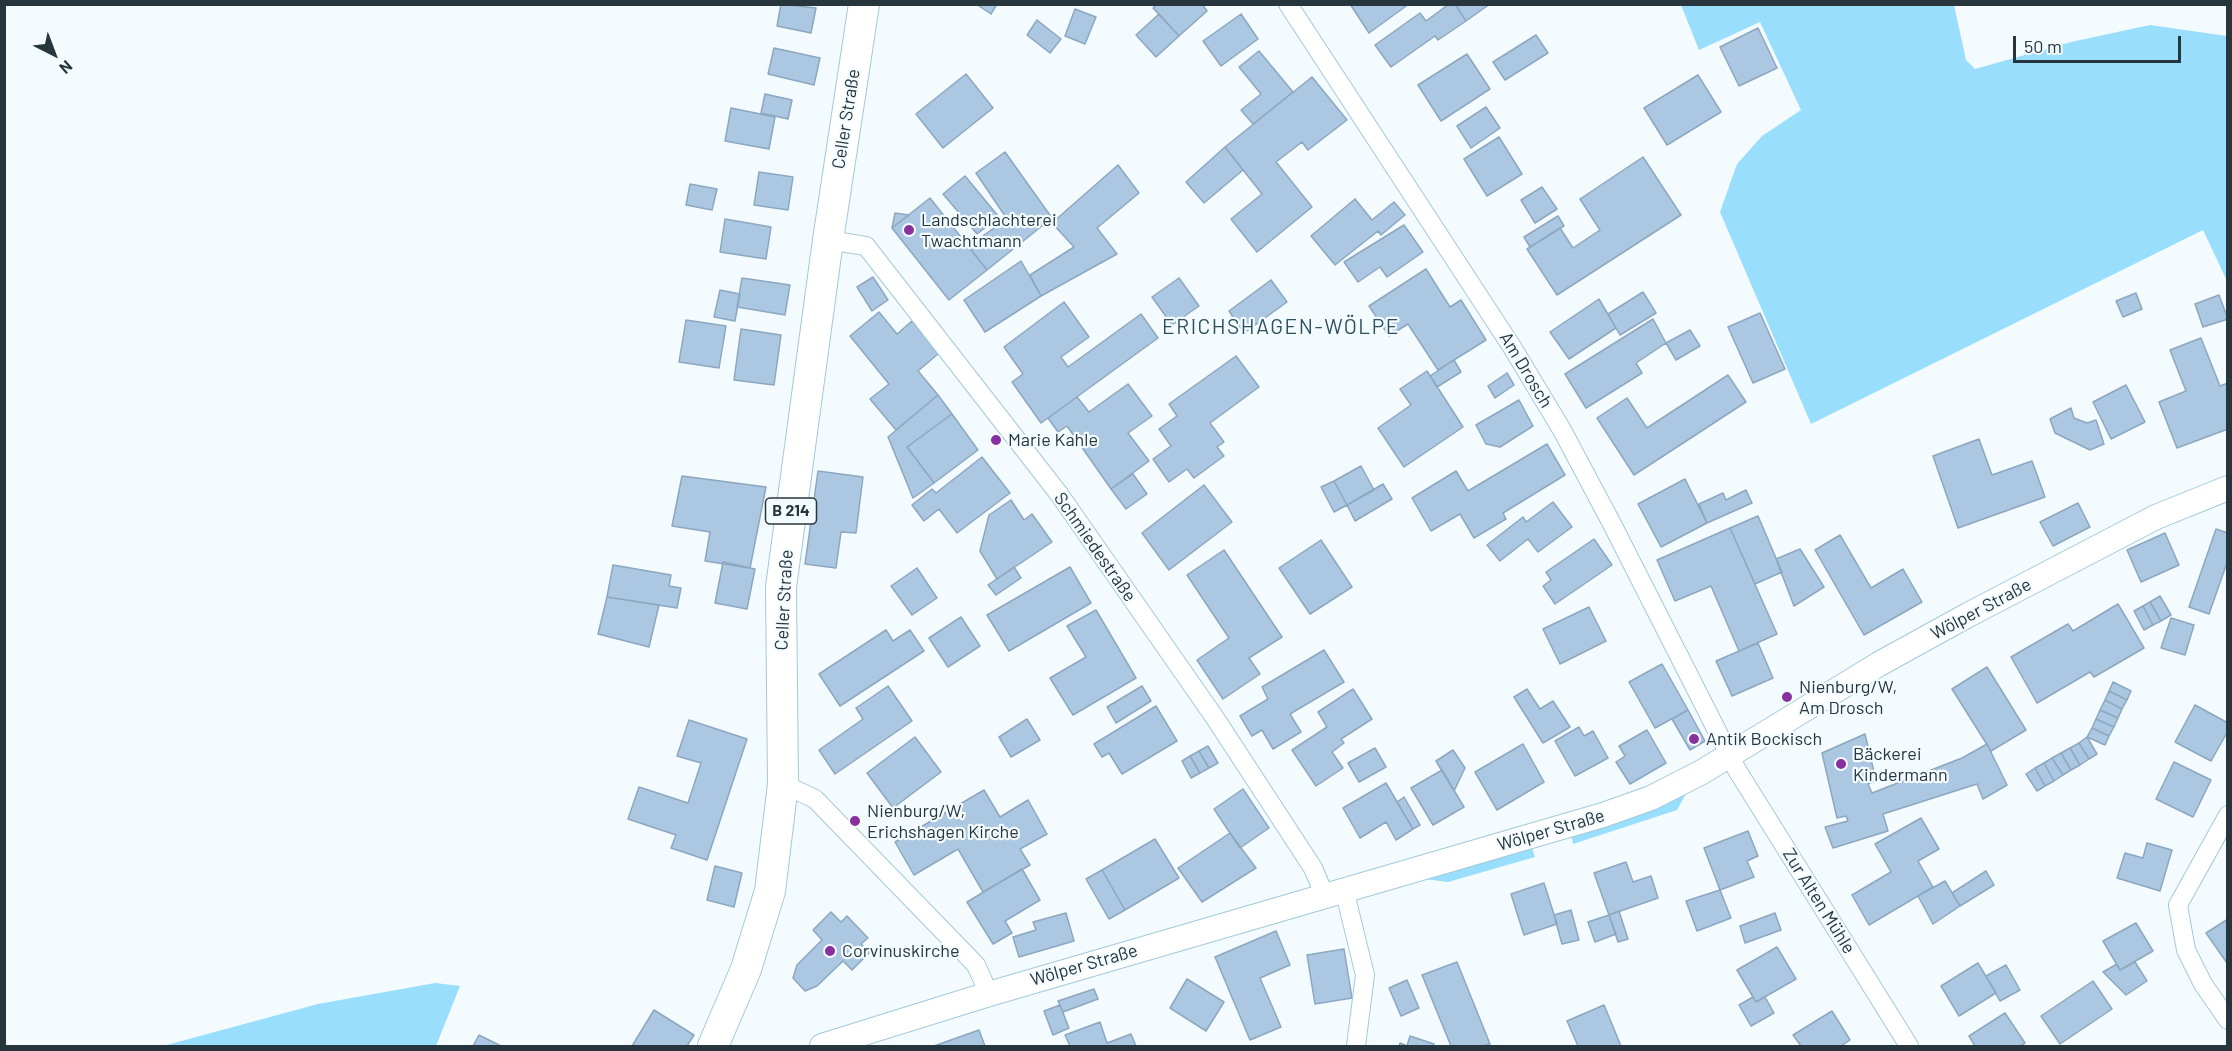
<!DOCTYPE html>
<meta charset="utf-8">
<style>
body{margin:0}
#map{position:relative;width:2232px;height:1051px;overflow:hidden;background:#f3fbfe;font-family:Barlow,sans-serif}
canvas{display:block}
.frame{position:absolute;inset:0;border:6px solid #27363d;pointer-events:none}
.north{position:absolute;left:24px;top:24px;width:60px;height:60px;-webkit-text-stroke:4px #f3fbfe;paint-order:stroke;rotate:138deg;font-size:16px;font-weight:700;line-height:24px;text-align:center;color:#27363d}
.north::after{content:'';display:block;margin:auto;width:21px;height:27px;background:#27363d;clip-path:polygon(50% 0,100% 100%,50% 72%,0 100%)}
.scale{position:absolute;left:2013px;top:36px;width:168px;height:27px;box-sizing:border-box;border:3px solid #27363d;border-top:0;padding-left:8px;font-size:18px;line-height:21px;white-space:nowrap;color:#27363d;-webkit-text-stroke:4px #f3fbfe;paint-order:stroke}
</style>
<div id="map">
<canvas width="2232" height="1051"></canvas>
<div class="frame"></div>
<div class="north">N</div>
<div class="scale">50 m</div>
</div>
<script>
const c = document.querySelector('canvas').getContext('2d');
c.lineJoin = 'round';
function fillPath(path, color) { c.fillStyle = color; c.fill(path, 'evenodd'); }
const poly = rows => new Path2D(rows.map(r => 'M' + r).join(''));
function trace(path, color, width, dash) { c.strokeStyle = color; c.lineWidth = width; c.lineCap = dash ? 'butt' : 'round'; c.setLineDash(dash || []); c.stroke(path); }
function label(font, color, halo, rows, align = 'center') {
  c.font = font + ' Barlow,sans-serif'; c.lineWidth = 4.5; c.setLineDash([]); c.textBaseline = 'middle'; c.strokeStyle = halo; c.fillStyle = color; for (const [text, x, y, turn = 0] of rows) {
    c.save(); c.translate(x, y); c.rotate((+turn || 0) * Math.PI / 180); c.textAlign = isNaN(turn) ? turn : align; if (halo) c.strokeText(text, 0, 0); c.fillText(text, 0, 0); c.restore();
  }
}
fillPath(poly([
 [1681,5,1954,5,1966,60,1975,69,2071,42,2150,25,2227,36,2227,281,2203,230,1811,424,1720,212,1737,164,1762,136,1801,110,1760,22,1699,50],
 [1688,790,1677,810,1573,844,1571,833],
 [1531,845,1535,857,1448,882,1417,878],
 [435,983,460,986,436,1046,163,1046,318,1004]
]), '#99defd');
const building = poly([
 [781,4,816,8,811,33,777,26,781,4],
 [976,4,997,4,991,14,976,4],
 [1157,4,1202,4,1207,11,1179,36,1153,8,1157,4],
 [1350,4,1409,4,1369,33,1350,4],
 [1449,4,1455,4,1466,21,1438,40,1435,36,1391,67,1375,45,1420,13,1426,21,1449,4],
 [1455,4,1490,4,1466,21,1455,4],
 [1075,9,1096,17,1085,44,1065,36,1075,9],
 [1159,14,1179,36,1156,57,1136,35,1159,14],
 [1241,14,1258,39,1221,66,1203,41,1241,14],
 [1037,20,1061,39,1050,53,1027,35,1037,20],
 [1758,28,1777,68,1739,86,1720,47,1758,28],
 [1536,35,1548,53,1505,80,1493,62,1536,35],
 [774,48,820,58,814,85,768,74,774,48],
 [1259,51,1293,92,1253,124,1241,110,1261,94,1239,67,1259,51],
 [1467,54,1490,89,1441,121,1418,85,1467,54],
 [966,74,993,108,943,148,916,114,966,74],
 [1698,75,1721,112,1667,145,1644,108,1698,75],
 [1312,77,1347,120,1308,150,1302,142,1276,162,1312,207,1257,252,1231,219,1262,194,1225,147,1312,77],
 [765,94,792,100,788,119,761,113,765,94],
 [1486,107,1500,128,1471,148,1457,126,1486,107],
 [731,108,775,117,769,149,725,141,731,108],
 [1499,137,1522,174,1487,196,1464,159,1499,137],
 [1225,147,1243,170,1204,203,1186,182,1225,147],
 [1005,152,1052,218,987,270,968,246,1007,219,976,173,1005,152],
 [1643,157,1681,215,1557,295,1527,249,1560,228,1573,248,1600,230,1580,199,1643,157],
 [1118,165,1139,193,1097,228,1117,254,1041,296,1030,275,1074,247,1052,223,1118,165],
 [759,172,793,177,788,210,754,205,759,172],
 [965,176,999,217,977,234,943,194,965,176],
 [690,184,717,189,712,210,686,205,690,184],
 [1542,187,1557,209,1535,223,1521,200,1542,187],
 [930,198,987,270,949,300,892,228,930,198],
 [1355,199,1372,220,1394,202,1405,215,1381,235,1378,231,1335,265,1311,236,1355,199],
 [895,213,909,215,892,228,895,213],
 [1558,216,1564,226,1530,247,1524,237,1558,216],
 [725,219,771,227,766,259,720,252,725,219],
 [1404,225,1423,252,1387,277,1380,267,1358,282,1344,262,1404,225],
 [1021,261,1041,296,985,332,964,300,1021,261],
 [1426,269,1450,307,1461,300,1486,340,1438,370,1408,324,1389,336,1369,306,1426,269],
 [873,277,888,300,872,311,857,287,873,277],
 [742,278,790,285,785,315,737,307,742,278],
 [1179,278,1199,306,1172,325,1152,297,1179,278],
 [1271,280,1287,302,1244,333,1229,311,1271,280],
 [720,290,740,294,735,321,714,317,720,290],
 [1643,292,1656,313,1620,335,1608,314,1643,292],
 [2136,293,2142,309,2123,317,2116,301,2136,293],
 [2219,295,2228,319,2203,327,2195,304,2219,295],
 [1599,299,1616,328,1569,359,1550,332,1599,299],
 [1064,302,1089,337,1061,357,1068,367,1141,314,1158,338,1041,423,1012,382,1023,374,1004,347,1064,302],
 [879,312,897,334,912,321,939,353,918,371,938,395,896,430,870,399,889,384,850,336,879,312],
 [1760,313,1785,369,1753,383,1728,327,1760,313],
 [1653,319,1666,343,1636,363,1642,373,1586,408,1565,374,1653,319],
 [686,320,726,326,719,368,679,362,686,320],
 [741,329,781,335,774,385,734,380,741,329],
 [1690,330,1700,346,1676,360,1666,343,1690,330],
 [2201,338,2220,386,2228,383,2228,429,2177,448,2159,402,2186,391,2170,350,2201,338],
 [1236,356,1259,387,1210,423,1224,442,1217,447,1224,456,1194,478,1187,469,1169,482,1153,459,1171,446,1159,429,1177,416,1169,404,1236,356],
 [1454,360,1461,372,1437,387,1430,376,1454,360],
 [1427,371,1463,427,1404,467,1378,428,1411,405,1400,389,1427,371],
 [1507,373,1514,385,1495,398,1488,386,1507,373],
 [1728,375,1746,402,1634,475,1597,418,1627,398,1647,428,1728,375],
 [1128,384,1152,416,1128,433,1149,461,1111,489,1067,426,1058,432,1048,418,1077,397,1089,412,1128,384],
 [2126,385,2145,422,2111,439,2093,402,2126,385],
 [938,395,952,414,907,447,934,483,913,498,888,437,938,395],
 [1519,400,1533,426,1500,447,1486,444,1476,425,1519,400],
 [2071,408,2074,418,2087,423,2096,420,2104,444,2090,450,2055,433,2050,419,2071,408],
 [952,414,978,450,934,483,907,447,952,414],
 [1979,439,1992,475,2032,461,2045,497,1958,528,1933,456,1979,439],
 [1547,444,1565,475,1503,513,1506,519,1474,538,1460,514,1431,531,1412,498,1456,471,1468,491,1547,444],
 [982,457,1010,493,957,533,939,509,924,521,912,505,932,489,936,493,982,457],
 [1361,466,1374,490,1347,505,1334,481,1361,466],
 [818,471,863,477,856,533,841,532,836,568,805,564,818,471],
 [1133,474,1147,494,1126,509,1111,489,1133,474],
 [682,476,766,487,750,568,705,561,710,532,672,526,682,476],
 [1685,479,1707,523,1661,547,1638,504,1685,479],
 [1334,481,1347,505,1334,512,1321,487,1334,481],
 [1383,484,1392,499,1355,521,1347,505,1383,484],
 [1204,485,1232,522,1169,570,1142,533,1204,485],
 [1746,490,1752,503,1707,523,1699,504,1723,493,1726,500,1746,490],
 [1011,500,1024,520,1032,514,1052,542,997,579,980,551,989,515,1011,500],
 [1553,502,1572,527,1538,552,1528,539,1500,561,1487,545,1523,517,1526,522,1553,502],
 [2078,503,2090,527,2053,546,2040,522,2078,503],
 [1758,516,1782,572,1755,584,1730,528,1758,516],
 [1730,528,1777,634,1739,651,1711,586,1675,601,1657,560,1730,528],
 [2216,529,2228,533,2228,560,2209,614,2189,607,2216,529],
 [2165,533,2179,565,2141,582,2127,550,2165,533],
 [1840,535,1871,588,1903,569,1922,602,1864,635,1815,550,1840,535],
 [1594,539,1612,565,1555,604,1543,586,1551,580,1546,572,1594,539],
 [1321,540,1352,587,1310,614,1279,568,1321,540],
 [1800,549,1824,587,1794,606,1776,559,1800,549],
 [1224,550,1282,637,1249,658,1260,674,1223,699,1197,660,1229,638,1187,575,1224,550],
 [723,562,755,569,747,609,715,603,723,562],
 [613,565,671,575,669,586,681,588,677,608,607,597,613,565],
 [1014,567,1021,578,996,595,988,585,1014,567],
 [1070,567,1091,603,1009,651,987,615,1070,567],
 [917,568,937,598,912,615,891,586,917,568],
 [2160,596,2171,615,2161,621,2150,602,2160,596],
 [607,597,659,605,649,647,598,634,607,597],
 [2150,602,2161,621,2153,625,2143,606,2150,602],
 [2118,604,2144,648,2094,677,2090,672,2037,703,2011,657,2068,624,2073,631,2118,604],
 [2143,606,2153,625,2144,630,2134,611,2143,606],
 [1589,607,1606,641,1560,664,1543,629,1589,607],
 [1096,610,1136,678,1073,715,1050,678,1086,657,1067,626,1096,610],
 [961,617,980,646,948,667,929,638,961,617],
 [2171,618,2194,625,2185,655,2161,648,2171,618],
 [886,630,893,641,910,630,924,651,840,706,819,674,886,630],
 [1758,643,1773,678,1732,696,1716,661,1758,643],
 [1324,650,1344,682,1290,714,1301,732,1273,749,1262,730,1252,736,1240,716,1268,699,1262,687,1324,650],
 [1662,664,1688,710,1655,728,1629,682,1662,664],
 [1987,667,2026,730,1991,751,1952,689,1987,667],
 [2113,682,2131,691,2127,700,2109,691,2113,682],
 [888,686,912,721,835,774,819,750,863,719,856,708,888,686],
 [1142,686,1151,701,1116,723,1107,707,1142,686],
 [1353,689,1372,719,1341,739,1344,743,1332,752,1343,768,1316,786,1292,750,1327,727,1318,712,1353,689],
 [1527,689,1540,709,1553,701,1570,727,1543,743,1514,697,1527,689],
 [2109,691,2127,700,2122,709,2105,700,2109,691],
 [2105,700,2122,709,2118,718,2100,710,2105,700],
 [2195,705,2228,723,2228,731,2211,761,2175,742,2195,705],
 [1156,706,1177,741,1122,774,1109,753,1102,757,1094,744,1156,706],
 [1688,710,1705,741,1690,750,1672,719,1688,710],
 [2100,710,2118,718,2114,727,2096,719,2100,710],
 [1027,719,1040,740,1011,757,999,737,1027,719],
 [2096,719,2114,727,2109,736,2092,728,2096,719],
 [689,720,747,739,707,860,671,848,676,835,628,819,639,787,688,803,701,763,677,756,689,720],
 [1579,727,1584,736,1593,731,1608,758,1575,776,1555,741,1579,727],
 [2092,728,2109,736,2105,745,2087,737,2092,728],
 [1647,730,1666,763,1630,784,1616,762,1625,756,1619,746,1647,730],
 [1865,734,1876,780,1868,784,1872,793,1962,758,1987,744,2007,785,1983,799,1977,784,1883,814,1888,831,1833,848,1825,827,1848,821,1846,816,1837,818,1822,753,1865,734],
 [915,737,941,772,893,808,867,773,915,737],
 [2087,737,2097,754,2089,759,2079,743,2087,737],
 [2079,743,2089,759,2080,765,2070,748,2079,743],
 [1523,744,1544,782,1497,810,1475,772,1523,744],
 [1208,746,1218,763,1209,768,1199,751,1208,746],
 [1375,748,1386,767,1359,782,1348,763,1375,748],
 [2070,748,2080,765,2071,770,2061,753,2070,748],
 [1453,750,1465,768,1454,791,1436,761,1453,750],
 [1199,751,1209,768,1200,773,1190,756,1199,751],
 [2061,753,2071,770,2063,775,2052,758,2061,753],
 [1190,756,1200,773,1191,778,1182,761,1190,756],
 [2052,758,2063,775,2054,781,2044,763,2052,758],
 [2174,762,2211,780,2193,817,2156,799,2174,762],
 [2044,763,2054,781,2045,786,2035,768,2044,763],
 [2035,768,2045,786,2037,791,2026,774,2035,768],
 [1442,770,1464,807,1433,825,1411,788,1442,770],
 [1386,783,1413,829,1396,840,1386,822,1360,838,1343,808,1386,783],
 [1243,789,1269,828,1240,848,1214,809,1243,789],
 [984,790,1000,817,1028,800,1047,834,1020,849,1030,865,983,892,958,849,914,875,895,842,984,790],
 [1404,797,1420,825,1413,829,1397,802,1404,797],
 [1921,818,1939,849,1918,861,1933,887,1869,925,1852,895,1891,872,1875,844,1921,818],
 [1748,831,1758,856,1747,861,1754,877,1720,890,1704,848,1748,831],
 [1230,833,1256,868,1202,902,1178,868,1230,833],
 [1155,839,1179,878,1125,910,1102,870,1155,839],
 [2147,843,2172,850,2160,891,2117,878,2125,853,2143,858,2147,843],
 [1626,862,1633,882,1651,876,1658,898,1609,915,1594,873,1626,862],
 [715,866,742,873,734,907,707,900,715,866],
 [1022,869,1040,900,1005,921,1012,933,993,944,967,902,1022,869],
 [1102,870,1125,910,1109,919,1086,879,1102,870],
 [1986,871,1994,885,1960,906,1952,893,1986,871],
 [1945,881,1960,906,1933,924,1918,896,1945,881],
 [1544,883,1557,924,1524,935,1511,894,1544,883],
 [1720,890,1731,918,1697,931,1686,901,1720,890],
 [1571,910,1579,940,1562,944,1554,915,1571,910],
 [1619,911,1628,939,1618,942,1609,915,1619,911],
 [831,912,841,922,847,916,868,938,861,944,870,952,852,970,843,961,817,986,805,991,793,978,797,965,822,940,813,930,831,912],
 [1066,913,1074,941,1019,957,1013,937,1036,930,1033,922,1066,913],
 [1775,913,1781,930,1745,943,1740,926,1775,913],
 [1609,915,1616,934,1595,942,1588,922,1609,915],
 [2228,919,2228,963,2227,963,2206,933,2228,919],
 [2136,923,2153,951,2120,970,2103,941,2136,923],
 [1276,931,1290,965,1260,978,1281,1027,1250,1040,1215,957,1276,931],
 [1777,947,1796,979,1756,1002,1737,970,1777,947],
 [1344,949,1352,998,1315,1004,1307,955,1344,949],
 [1457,962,1490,1044,1483,1046,1451,1046,1422,975,1457,962],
 [2135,962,2147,981,2126,995,2103,972,2117,964,2120,970,2135,962],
 [1978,963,1996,993,1959,1016,1941,986,1978,963],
 [2006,965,2020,990,2000,1001,1986,976,2006,965],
 [1187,979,1224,1002,1206,1031,1170,1008,1187,979],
 [1407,980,1419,1008,1401,1016,1389,988,1407,980],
 [2093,981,2112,1009,2060,1044,2041,1016,2093,981],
 [1094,989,1098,999,1063,1012,1058,1001,1094,989],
 [1753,997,1756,1002,1765,997,1774,1013,1751,1026,1739,1005,1753,997],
 [1060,1005,1069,1028,1053,1035,1044,1011,1060,1005],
 [1604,1005,1621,1046,1578,1046,1567,1021,1604,1005],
 [654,1010,694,1035,687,1046,632,1046,654,1010],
 [1832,1011,1850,1040,1841,1046,1801,1046,1793,1035,1832,1011],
 [2005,1013,2025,1043,2020,1046,1975,1046,1969,1036,2005,1013],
 [1100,1022,1107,1043,1131,1034,1136,1046,1070,1046,1065,1035,1100,1022],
 [979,1030,985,1046,934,1046,979,1030],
 [479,1035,501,1046,473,1046,479,1035],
 [1410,1036,1434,1044,1433,1046,1399,1046,1400,1043,1407,1046,1410,1036]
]);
fillPath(building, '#abc7e1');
trace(building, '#8ca7bf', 1.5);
const minor = poly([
 [1288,4,1512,347,1562,430,1612,524,1737,770,1909,1046],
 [828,240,866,246,1059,494,1215,718,1313,868,1324,894],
 [783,784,815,799,976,965,989,994],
 [2228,815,2178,905,2186,950,2203,984,2228,1020],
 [1344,889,1365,975,1356,1046]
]);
const tertiary = poly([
 [822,1046,989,994,1603,815,1651,798,1702,772,1879,664,1968,615,2156,517,2228,488]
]);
const primary = poly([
 [713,1046,746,969,770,891,783,784,781,587,828,240,864,4]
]);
trace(minor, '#a3c9da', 20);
trace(tertiary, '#a3c9da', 26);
trace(primary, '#a3c9da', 32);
trace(minor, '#fff', 18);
trace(tertiary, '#fff', 24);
trace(primary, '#fff', 30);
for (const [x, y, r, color] of [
 [909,230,6,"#88319e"],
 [996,440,6,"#88319e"],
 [1787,697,6,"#88319e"],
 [1694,739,6,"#88319e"],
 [1841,764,6,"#88319e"],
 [855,821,6,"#88319e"],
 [830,951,6,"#88319e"]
]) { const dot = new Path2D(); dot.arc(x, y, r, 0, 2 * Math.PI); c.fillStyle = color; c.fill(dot); trace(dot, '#f3fbfe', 2); }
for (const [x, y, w] of [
 [791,511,51]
]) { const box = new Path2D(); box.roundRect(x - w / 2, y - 13, w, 26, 4.5); c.fillStyle = '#f3fbfe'; c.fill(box); trace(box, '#27363d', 1.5); }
label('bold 16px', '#27363d', null, [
 ["B 214",791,511]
]);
label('18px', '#27363d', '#f3fbfe', [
 ["Celler Straße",846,119,-81],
 ["Am Drosch",1526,370,59],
 ["Schmiedestraße",1095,547,55],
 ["Celler Straße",784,600,-87],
 ["Wölper Straße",1981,609,-28],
 ["Wölper Straße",1551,830,-16],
 ["Zur Alten Mühle",1819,901,58],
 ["Wölper Straße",1084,965,-16]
]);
label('18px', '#27363d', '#f3fbfe', [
 ["Landschlachterei",921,220],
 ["Twachtmann",921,241],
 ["Marie Kahle",1008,440],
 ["Nienburg/W,",1799,687],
 ["Am Drosch",1799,708],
 ["Antik Bockisch",1706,739],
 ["Bäckerei",1853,754],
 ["Kindermann",1853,775],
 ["Nienburg/W,",867,811],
 ["Erichshagen Kirche",867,832],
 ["Corvinuskirche",842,951]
], 'left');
c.letterSpacing = '1.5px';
label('21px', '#2d505e', '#f3fbfe', [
 ["ERICHSHAGEN-WÖLPE",1281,327]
]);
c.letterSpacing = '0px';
</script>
